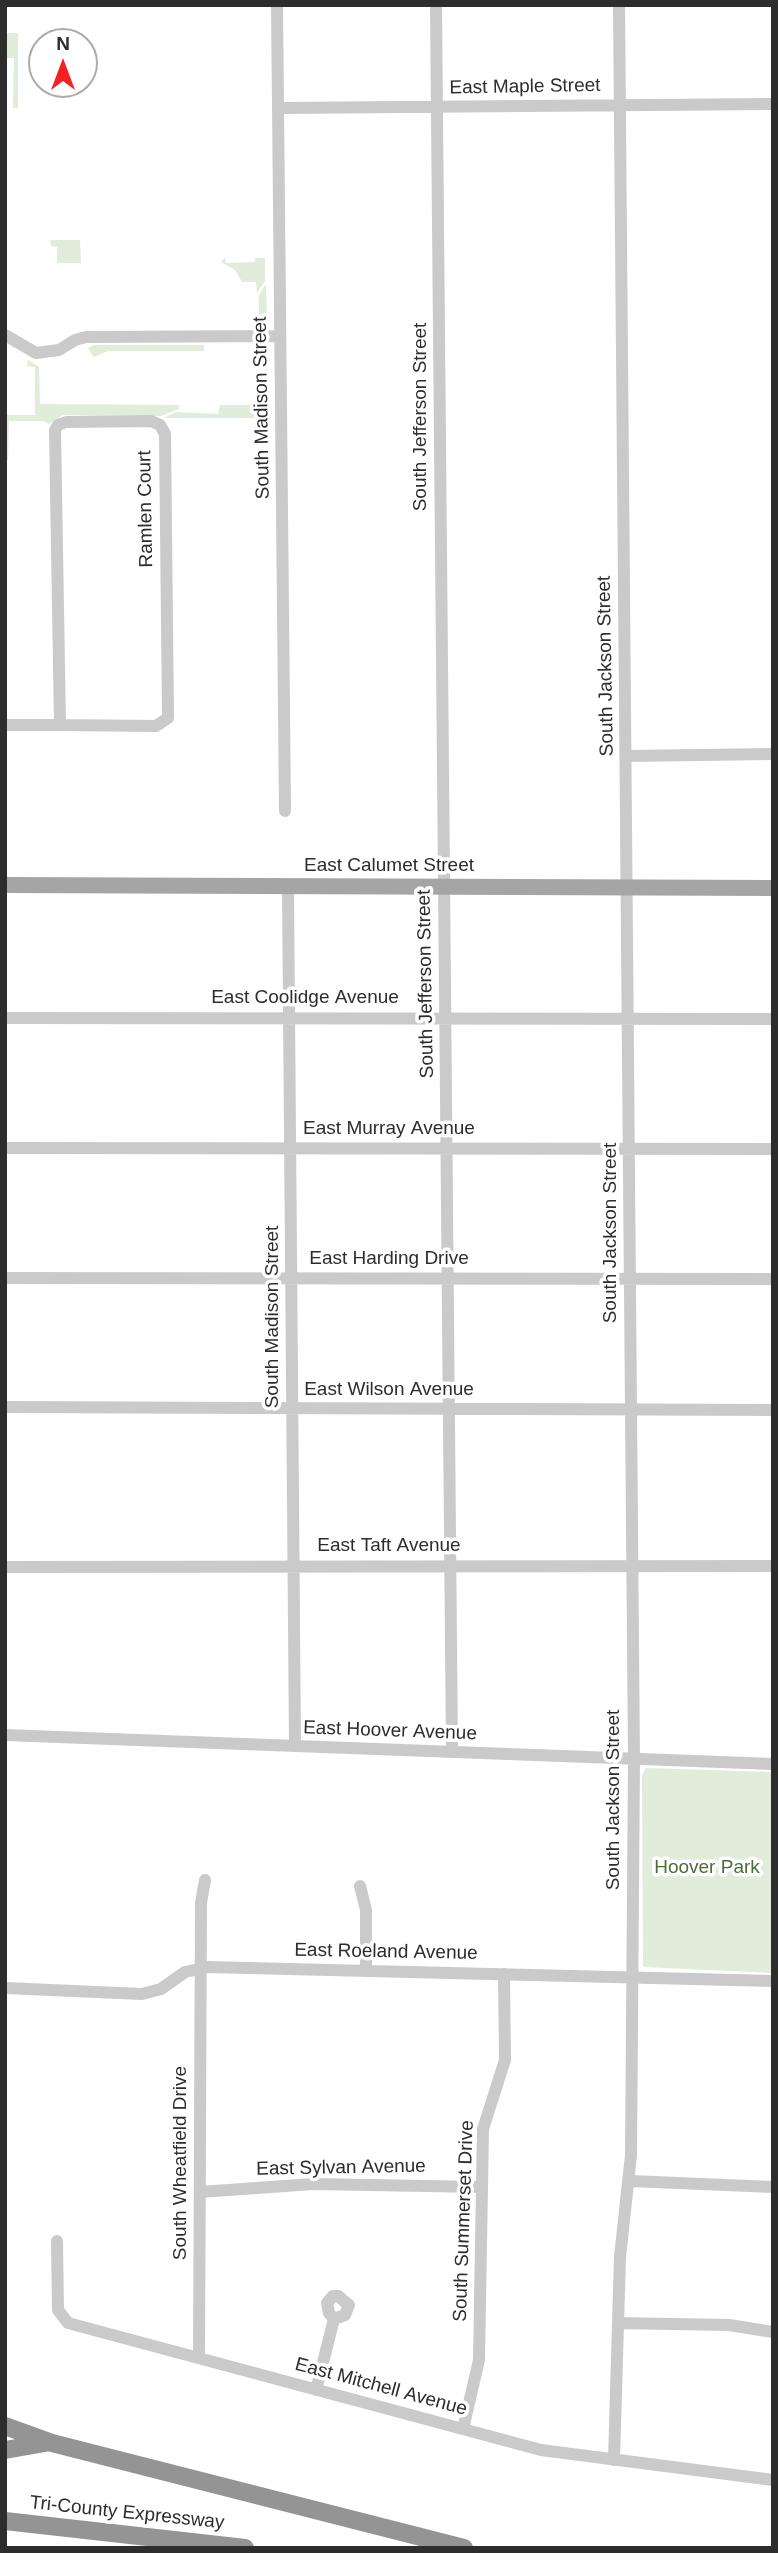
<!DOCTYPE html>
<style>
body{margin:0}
#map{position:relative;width:778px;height:2553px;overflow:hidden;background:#fff;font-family:Arial,sans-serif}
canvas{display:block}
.frame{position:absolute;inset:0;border:7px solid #2d2d2d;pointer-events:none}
.north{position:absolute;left:28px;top:28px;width:70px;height:70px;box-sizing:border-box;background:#fff;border:2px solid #ababab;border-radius:50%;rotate:0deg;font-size:19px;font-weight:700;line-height:28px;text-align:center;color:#2d2d2d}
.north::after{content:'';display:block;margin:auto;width:24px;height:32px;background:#f42120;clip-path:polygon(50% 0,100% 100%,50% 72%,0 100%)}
</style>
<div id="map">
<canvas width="778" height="2553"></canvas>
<div class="frame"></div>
<div class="north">N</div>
</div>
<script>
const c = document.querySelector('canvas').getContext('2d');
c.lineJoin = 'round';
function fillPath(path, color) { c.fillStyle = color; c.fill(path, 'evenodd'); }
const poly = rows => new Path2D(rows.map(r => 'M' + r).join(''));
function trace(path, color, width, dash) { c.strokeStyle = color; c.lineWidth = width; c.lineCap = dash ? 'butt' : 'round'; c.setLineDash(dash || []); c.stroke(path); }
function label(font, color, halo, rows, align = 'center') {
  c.font = font + ' Arial,sans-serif'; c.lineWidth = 7; c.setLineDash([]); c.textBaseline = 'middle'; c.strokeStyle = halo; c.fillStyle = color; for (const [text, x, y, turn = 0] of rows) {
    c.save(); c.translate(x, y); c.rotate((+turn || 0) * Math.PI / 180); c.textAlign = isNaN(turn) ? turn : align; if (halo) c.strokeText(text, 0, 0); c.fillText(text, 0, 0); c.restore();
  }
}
fillPath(poly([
 [5,33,18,33,18,108,13,108,14,58,5,58],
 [50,240,80,240,81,263,57,263,57,247,51,246],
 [225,257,226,263,255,262,255,258,265,258,265,281,257,293,256,282,242,282,235,270,221,262],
 [266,284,267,326,261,328,259,325,259,295],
 [260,342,267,342,268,418,164,418,176,412,218,414,220,405,256,405,256,397,264,396,263,354,256,352],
 [94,345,204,345,204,351,108,351,94,357,88,348],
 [28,360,39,367,40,404,179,405,179,409,161,416,63,415,49,424,43,421,9,421,8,460,5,460,5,415,35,415,35,367,27,366],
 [646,1768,773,1772,773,1973,643,1967,642,1775]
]), '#e2ecda');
trace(poly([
 [277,5,285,811],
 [436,5,452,1752],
 [278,108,773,104],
 [5,335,36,353,59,350,75,340,86,337,280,336],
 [151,421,160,425,165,434,168,718,156,726,60,725,55,430,58,425,66,422,151,421],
 [5,725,60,725],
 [626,756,773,754],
 [288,887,295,1746],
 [5,1018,773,1019],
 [5,1148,773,1149],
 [5,1278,773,1279],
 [5,1407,773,1410],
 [5,1567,773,1566],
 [5,1735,773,1764],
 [360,1886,366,1910,366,1970],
 [5,1988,142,1994,161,1989,185,1972,208,1967,773,1981],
 [630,2181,773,2187],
 [200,2192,313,2184,482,2187],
 [57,2241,58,2310,68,2323,541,2450,773,2480],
 [618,2323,729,2325,773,2332],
 [199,2358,201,1903,205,1880],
 [316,2390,334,2319,345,2315,349,2305,338,2296,333,2296,327,2303,329,2313,334,2319],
 [463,2429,479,2360,483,2129,505,2060,504,1974],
 [614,2460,620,2257,631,2155,634,1759,619,5]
]), '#cacaca', 12);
trace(poly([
 [5,885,773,888]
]), '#a5a5a5', 16);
trace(poly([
 [5,2426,52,2443,464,2548],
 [5,2450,45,2443],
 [5,2521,245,2548]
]), '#949494', 18);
label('19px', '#2d2d2d', '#fff', [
 ["East Maple Street",525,87,-1],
 ["South Madison Street",262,408,-91],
 ["South Jefferson Street",421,417,-90],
 ["Ramlen Court",146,509,-91],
 ["South Jackson Street",606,666,-91],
 ["East Calumet Street",389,866],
 ["South Jefferson Street",426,984,-91],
 ["East Coolidge Avenue",305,998],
 ["East Murray Avenue",389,1129],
 ["South Jackson Street",611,1233,-90],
 ["East Harding Drive",389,1259],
 ["South Madison Street",273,1317,-90],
 ["East Wilson Avenue",389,1390],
 ["East Taft Avenue",389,1546],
 ["East Hoover Avenue",390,1731,2],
 ["South Jackson Street",614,1800,-90],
 ["East Roeland Avenue",386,1952,1],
 ["South Wheatfield Drive",181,2163,-90],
 ["East Sylvan Avenue",341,2168,-1],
 ["South Summerset Drive",464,2221,-88],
 ["East Mitchell Avenue",381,2387,15],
 ["Tri-County Expressway",127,2513,6]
]);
label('19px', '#4c6d37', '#fff', [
 ["Hoover Park",707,1868]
]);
</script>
